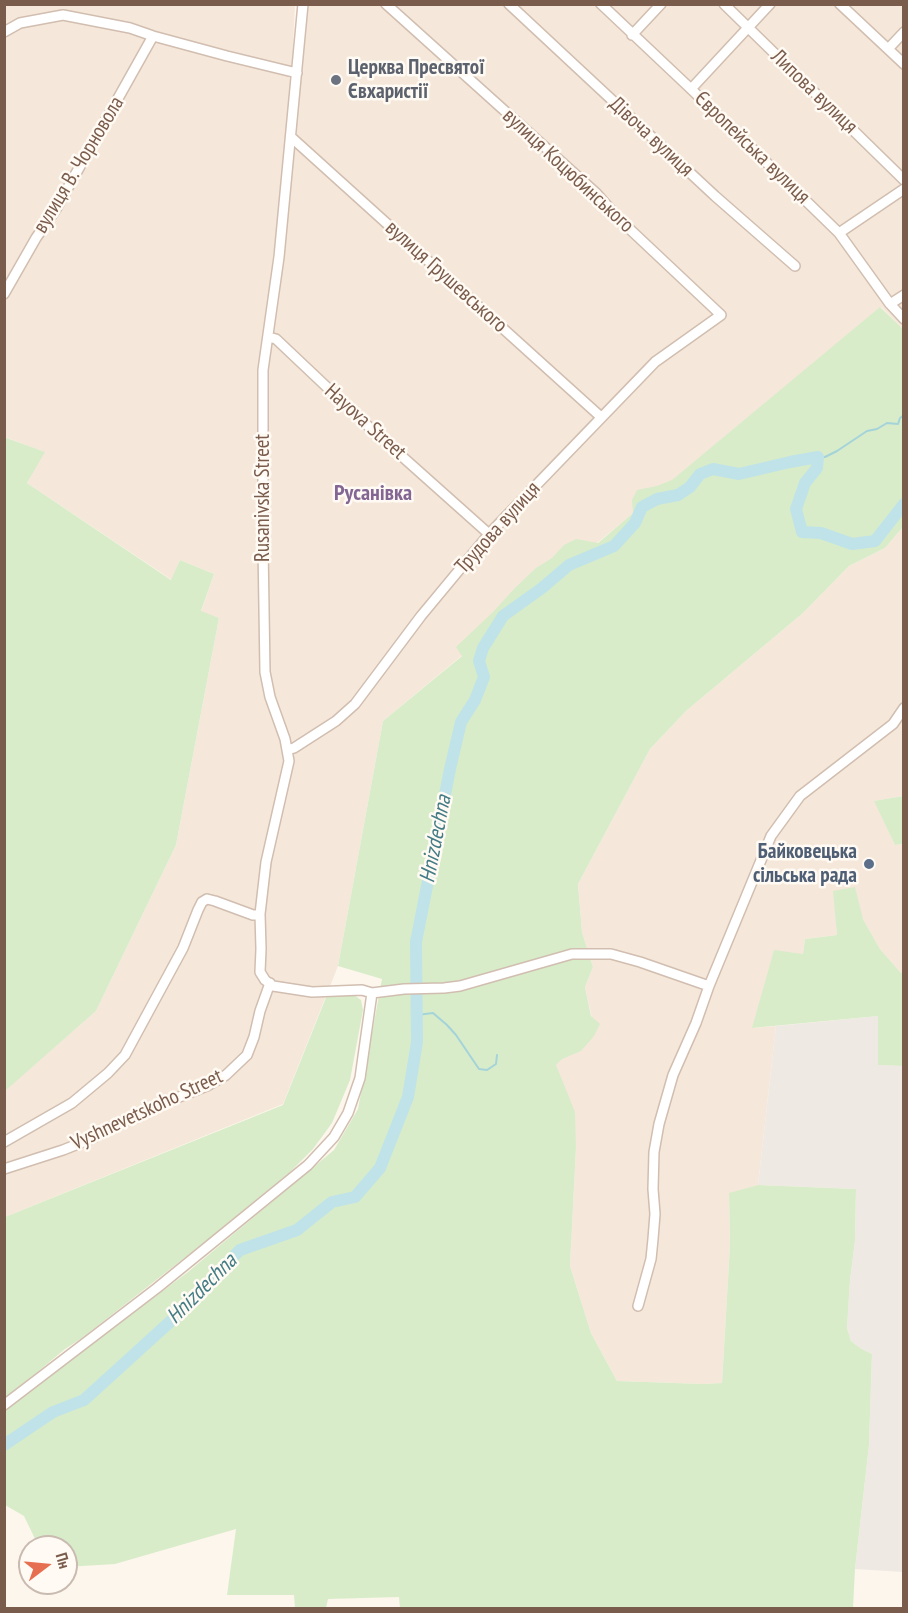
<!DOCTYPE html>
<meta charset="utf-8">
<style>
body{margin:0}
#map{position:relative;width:908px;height:1613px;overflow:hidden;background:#fdf6ec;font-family:"PT Sans Narrow",sans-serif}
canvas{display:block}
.frame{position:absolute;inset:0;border:6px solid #7a5c4d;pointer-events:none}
.north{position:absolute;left:18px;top:1535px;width:60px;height:60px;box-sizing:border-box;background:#fffaf3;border:2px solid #cabbb1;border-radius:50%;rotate:74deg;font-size:16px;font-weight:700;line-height:24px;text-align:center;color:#7a5c4d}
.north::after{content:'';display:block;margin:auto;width:21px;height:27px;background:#e76f51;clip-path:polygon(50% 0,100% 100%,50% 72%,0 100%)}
</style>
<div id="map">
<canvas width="908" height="1613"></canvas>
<div class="frame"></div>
<div class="north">Пн</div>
</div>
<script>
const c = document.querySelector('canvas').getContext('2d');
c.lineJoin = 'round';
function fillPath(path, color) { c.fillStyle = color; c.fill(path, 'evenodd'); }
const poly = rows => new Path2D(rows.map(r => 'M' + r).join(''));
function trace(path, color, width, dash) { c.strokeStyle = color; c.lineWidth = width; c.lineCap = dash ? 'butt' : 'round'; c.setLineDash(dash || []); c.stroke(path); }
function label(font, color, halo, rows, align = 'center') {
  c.font = font + ' "PT Sans Narrow",sans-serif'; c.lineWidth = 5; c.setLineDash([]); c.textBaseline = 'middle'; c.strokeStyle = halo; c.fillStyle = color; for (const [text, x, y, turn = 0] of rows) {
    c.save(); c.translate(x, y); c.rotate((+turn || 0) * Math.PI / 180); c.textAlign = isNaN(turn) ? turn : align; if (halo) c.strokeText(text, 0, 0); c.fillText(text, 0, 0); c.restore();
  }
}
fillPath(poly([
 [5,5,295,5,292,66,286,68,292,85,262,358,307,5,903,5,903,329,881,307,383,721,338,966,283,1104,5,1217,4,1091,96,1011,176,845,219,618,201,612,214,574,180,560,172,580,27,483,44,452,5,437],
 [903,527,903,796,875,801,895,845,903,844,903,973,901,973,880,949,863,919,834,891,837,935,805,939,803,954,753,1028,776,1026,758,1185,729,1194,730,1244,722,1383,703,1384,617,1381,591,1333,570,1266,576,1148,556,1065,593,1023,585,987,593,967,582,932,578,884,650,749,686,711,803,613,849,566,885,548]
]), '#f5e8da');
fillPath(poly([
 [878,1016,878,1065,904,1066,903,1572,855,1569,869,1445,872,1354,860,1348,851,1341,847,1328,850,1280,855,1240,856,1189,758,1185,776,1026]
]), '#efe9e4');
fillPath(poly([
 [880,307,903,329,903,527,885,548,849,566,803,613,686,711,650,749,578,884,582,932,593,967,585,987,591,1016,600,1024,594,1036,581,1051,562,1059,556,1065,575,1112,576,1148,570,1266,591,1333,617,1381,703,1384,722,1383,730,1244,729,1193,758,1185,856,1189,855,1240,850,1280,847,1328,851,1341,860,1348,872,1354,869,1445,855,1569,853,1608,400,1608,399,1597,328,1599,326,1608,295,1608,294,1595,227,1595,236,1529,115,1564,66,1567,66,1547,39,1547,24,1516,5,1505,4,1412,48,1377,188,1272,334,1150,358,1109,382,979,338,966,383,721,462,656,456,647,493,612,514,589,536,568,552,558,564,545,576,539,598,543,633,513,632,500,637,490,657,486,672,480],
 [4,437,45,452,27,483,171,580,180,560,214,574,201,611,219,618,176,845,96,1011,5,1091],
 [903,796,903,844,895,845,874,801],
 [855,887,863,919,880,949,901,973,903,973,903,1066,878,1065,878,1016,752,1028,774,950,803,954,805,939,837,935,833,891],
 [327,995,354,995,361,1000,363,1010,350,1080,332,1123,313,1149,290,1172,215,1234,82,1338,65,1349,5,1399,5,1217,283,1105]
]), '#d8ecc9');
trace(poly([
 [818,457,825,457,837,451,867,431,877,429,887,423,898,424,900,418,904,415],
 [417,1015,433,1013,447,1025,456,1035,479,1069,487,1070,496,1064,497,1055]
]), '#a5d3da', 2);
trace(poly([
 [4,1445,53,1412,84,1400,194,1300,218,1272,240,1250,297,1230,332,1202,355,1197,380,1168,408,1097,417,1042,416,942,450,769,461,722,475,700,484,677,479,661,483,648,503,616,542,588,569,565,614,546,635,523,642,507,657,499,678,495,690,487,700,474,713,469,739,474,790,462,818,457,817,468,805,483,796,509,802,532,821,533,852,544,875,541,904,504]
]), '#bfe3e8', 12);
const minor = poly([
 [303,4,279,257,263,370,263,546,265,672,270,697,285,739,289,761,266,862,260,914,261,949,260,972,265,980,273,986,312,992,362,990,372,993,404,989,444,988,460,986,572,954,611,954,640,962,709,986],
 [509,4,715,196,795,266],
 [601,4,691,89,839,233,890,304,904,319],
 [724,4,904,180],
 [840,4,904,64],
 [4,32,20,23,63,15,130,28,153,36,227,56,297,73],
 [632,35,661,4],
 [888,49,904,32],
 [691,89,770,4],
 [291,137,601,417],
 [839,233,904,189],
 [4,294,36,238,56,209,153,36],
 [890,304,904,295],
 [268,337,276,339,368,426,489,534],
 [287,750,294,748,336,721,355,704,421,616,489,534,655,362,721,315,619,219,596,193,386,4],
 [4,1142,72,1103,108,1073,125,1055,183,948,198,910,202,902,207,899,215,901,253,915,260,915],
 [4,1169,63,1150,93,1138,115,1125,149,1109,207,1086,226,1075,247,1055,254,1037,260,1011,270,983],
 [638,1306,651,1259,653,1239,655,1214,653,1189,654,1152,659,1124,673,1075,696,1023,709,986,771,836,800,796,893,724,904,708],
 [4,1405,157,1288,308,1165,334,1137,348,1113,360,1078,372,993]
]);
trace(minor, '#d1beb0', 12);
trace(minor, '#fff', 9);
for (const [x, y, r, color] of [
 [336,80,6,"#6b7280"],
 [869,864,6,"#5c6f8a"]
]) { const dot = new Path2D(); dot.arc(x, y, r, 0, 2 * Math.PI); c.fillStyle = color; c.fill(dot); trace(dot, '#fffaf3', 2); }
label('bold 21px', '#5b616d', '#fffaf3', [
 ["Церква Пресвятої",348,68],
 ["Євхаристії",348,92]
], 'left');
label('21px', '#7a5c4d', '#fffaf3', [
 ["Липова вулиця",814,92,44],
 ["Дівоча вулиця",651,137,43],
 ["Європейська вулиця",752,148,44],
 ["вулиця В. Чорновола",79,165,-59],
 ["вулиця Коцюбинського",568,171,43],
 ["вулиця Грушевського",446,277,42],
 ["Hayova Street",365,422,42],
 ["Rusanivska Street",263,498,-90],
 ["Трудова вулиця",498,528,-48],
 ["Vyshnevetskoho Street",147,1110,-25]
]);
label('bold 21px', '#4e5e75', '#fffaf3', [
 ["Байковецька",857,852],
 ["сільська рада",857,876]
], 'right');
label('bold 22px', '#846695', '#fffaf3', [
 ["Русанівка",373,494]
]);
label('italic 22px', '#437c86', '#fffaf3', [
 ["Hnizdechna",436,839,-79],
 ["Hnizdechna",202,1289,-45]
]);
</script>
